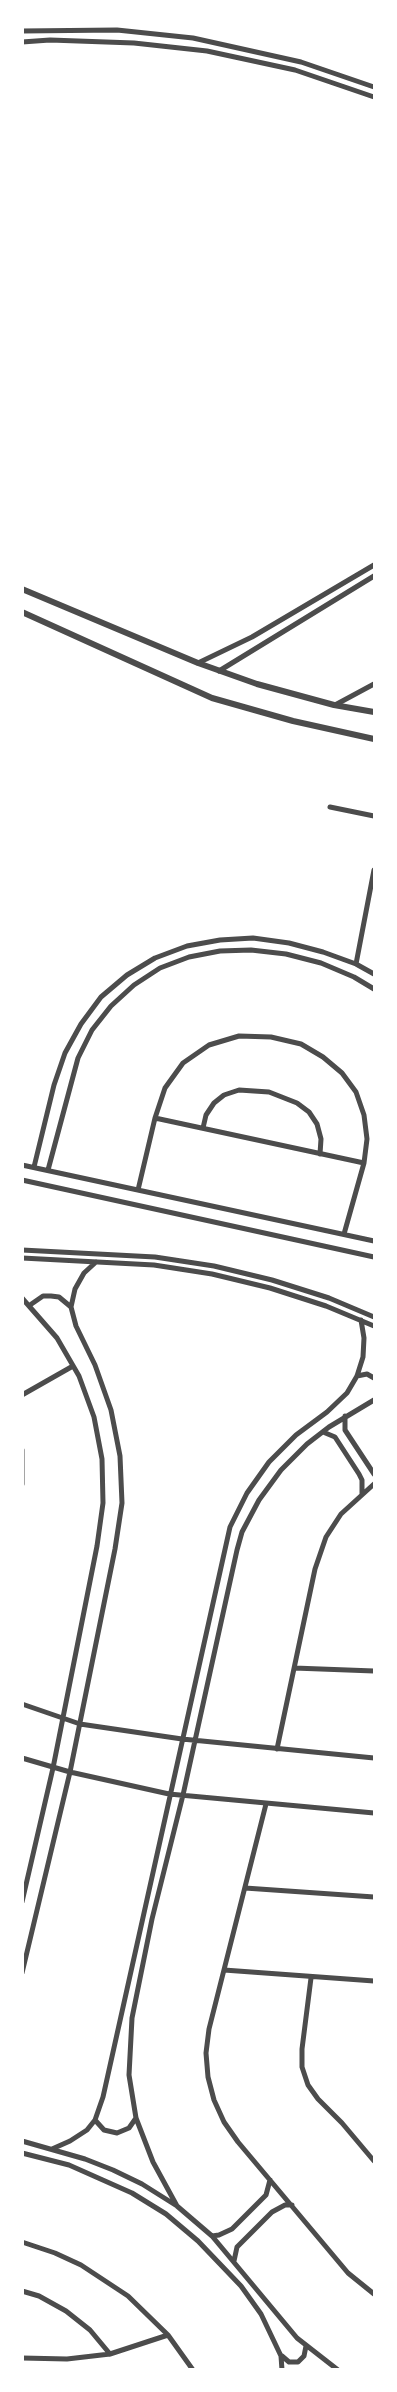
<!DOCTYPE html>
<style>
body{margin:0}
#map{position:relative;width:397px;height:2392px;overflow:hidden;background:#fff;font-family:"Fira Sans Condensed",sans-serif}
canvas{display:block}
.frame{position:absolute;inset:0;border:24px solid #fff;pointer-events:none}
</style>
<div id="map">
<canvas width="397" height="2392"></canvas>
<div class="frame"></div>
</div>
<script>
const c = document.querySelector('canvas').getContext('2d');
c.lineJoin = 'round';
const poly = rows => new Path2D(rows.map(r => 'M' + r).join(''));
function trace(path, color, width, dash) { c.strokeStyle = color; c.lineWidth = width; c.lineCap = dash ? 'butt' : 'round'; c.setLineDash(dash || []); c.stroke(path); }
trace(poly([
 [22,31,117,30,193,38,301,62,374,87],
 [22,42,50,40,134,43,207,51,295,70,374,97],
 [198,663,252,637,374,565],
 [219,671,374,576],
 [335,705,374,684],
 [330,807,374,816],
 [356,964,374,870],
 [155,1118,364,1163],
 [203,1128,206,1115,214,1103,224,1095,239,1090,269,1092,297,1103,309,1112,317,1124,321,1139,320,1154],
 [22,1165,374,1241],
 [34,1167,54,1085,65,1053,81,1024,101,997,127,975,155,958,187,946,220,940,253,938,289,943,323,952,356,964,374,974],
 [48,1170,78,1058,92,1030,111,1006,134,985,160,968,189,957,220,951,251,950,286,954,321,963,354,977,374,989],
 [22,1180,374,1257],
 [138,1190,155,1118,165,1088,183,1063,209,1045,239,1036,271,1037,301,1044,323,1057,342,1073,356,1092,364,1115,367,1139,364,1163,344,1234],
 [22,1250,155,1257,214,1266,272,1280,329,1298,374,1317],
 [22,1258,154,1265,212,1274,270,1288,326,1306,374,1326],
 [22,1298,57,1338,79,1376,94,1417,102,1459,103,1503,97,1546,53,1768,22,1902],
 [30,1305,43,1296,51,1296,59,1297,71,1307],
 [357,1376,367,1374,374,1378],
 [22,1395,73,1366],
 [345,1416,345,1430,374,1474],
 [323,1432,335,1437,359,1474,362,1480,362,1494],
 [22,1450,22,1484],
 [294,1668,374,1671],
 [22,1704,80,1724,182,1739,374,1758],
 [277,1749,315,1569,326,1537,341,1514,374,1484],
 [22,1758,70,1772,169,1794,374,1813],
 [266,1804,209,2029,206,2053,208,2077,214,2100,224,2122,238,2142,348,2273,374,2294],
 [245,1888,374,1897],
 [224,1970,374,1981],
 [22,1973,70,1772,115,1549,122,1503,120,1456,111,1410,95,1365,76,1326,71,1307,75,1289,84,1273,96,1262],
 [311,1978,302,2049,302,2067,308,2085,318,2099,342,2123,374,2161],
 [95,2120,104,2130,117,2133,129,2128,136,2118],
 [22,2141,85,2159,113,2170,142,2184,177,2206,212,2236,297,2338,338,2370],
 [52,2149,70,2141,87,2130,95,2120,103,2097,230,1527,247,1493,269,1462,296,1435,327,1412,347,1393,357,1376,363,1357,364,1338,361,1320],
 [22,2153,69,2165,132,2193,166,2214,198,2241,241,2286,261,2314,281,2356,282,2370],
 [177,2206,153,2162,136,2118,129,2075,132,2018,152,1919,183,1795,237,1550,242,1532,259,1500,281,1470,307,1444,329,1427,374,1400],
 [212,2236,219,2235,232,2229,266,2195,270,2180],
 [22,2242,55,2253,81,2265,128,2296,168,2335,193,2370],
 [234,2261,237,2247,272,2212,285,2205,292,2205],
 [22,2291,39,2296,66,2311,90,2330,110,2354],
 [282,2356,289,2362,298,2362,304,2356,306,2346],
 [22,2358,67,2359,110,2354,168,2335]
]), '#4c4c4c', 5);
trace(poly([
 [22,589,198,663,257,684,334,705,374,712],
 [22,612,212,698,293,721,374,739]
]), '#4c4c4c', 6);
</script>
